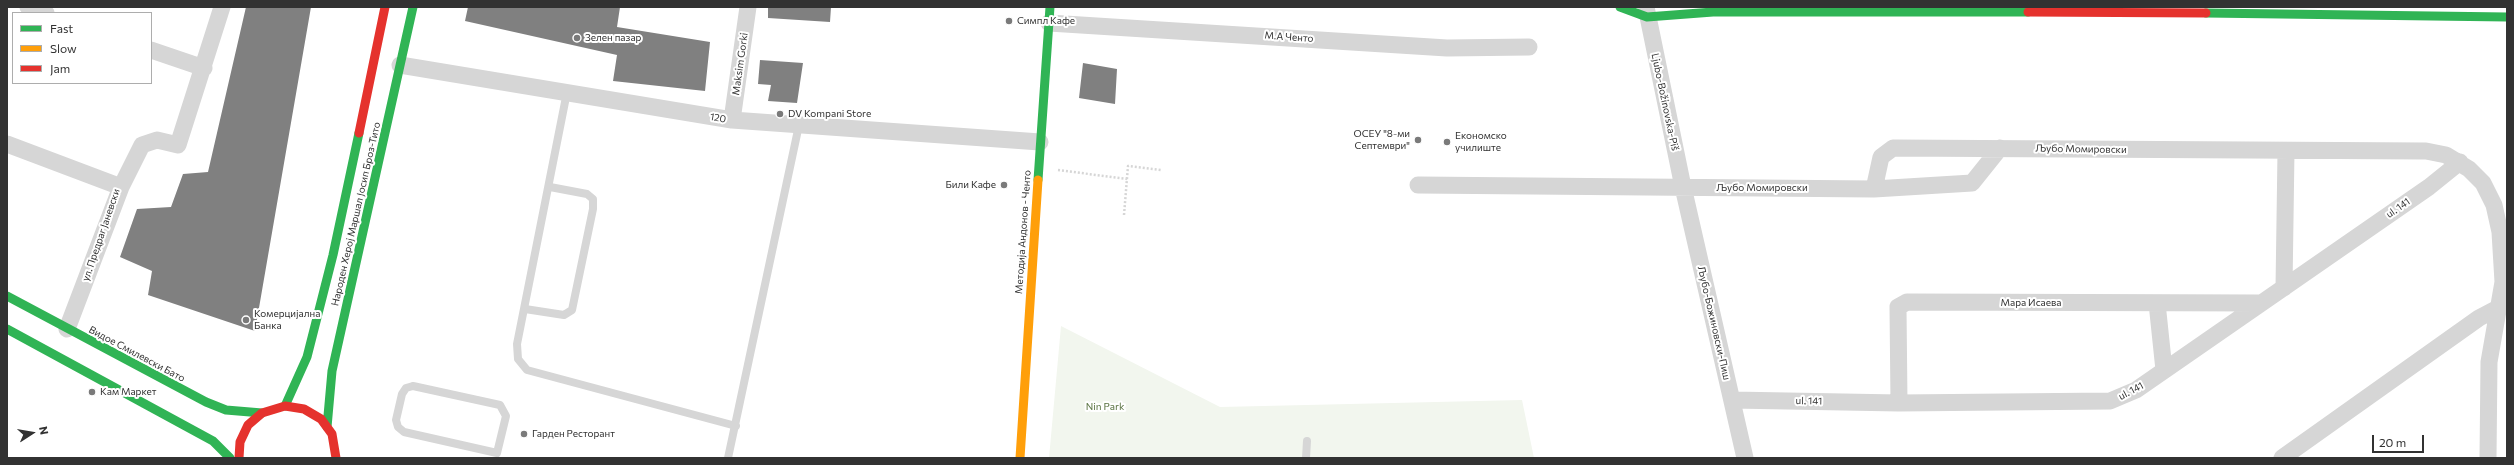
<!DOCTYPE html>
<meta charset="utf-8">
<style>
body{margin:0}
#map{position:relative;width:2514px;height:465px;overflow:hidden;background:#fff;font-family:Commissioner,sans-serif}
canvas{display:block}
.frame{position:absolute;inset:0;border:8px solid #323232;pointer-events:none}
.legend{position:absolute;left:12px;top:12px;width:140px;height:72px;box-sizing:border-box;background:#fff;border:1px solid #adadad;margin:0;padding:5px 7px;list-style:none;font-size:12px;color:#323232}
.legend li{display:flex;align-items:center;gap:8px;height:20px}
.legend b{width:20px;border:1px solid #adadad}
.north{position:absolute;left:12px;top:413px;width:40px;height:40px;-webkit-text-stroke:3px #fff;paint-order:stroke;rotate:78deg;font-size:11px;font-weight:700;line-height:16px;text-align:center;color:#323232}
.north::after{content:'';display:block;margin:auto;width:14px;height:18px;background:#323232;clip-path:polygon(50% 0,100% 100%,50% 72%,0 100%)}
.scale{position:absolute;left:2372px;top:435px;width:52px;height:18px;box-sizing:border-box;border:2px solid #323232;border-top:0;padding-left:5px;font-size:12px;line-height:14px;white-space:nowrap;color:#323232;-webkit-text-stroke:3px #fff;paint-order:stroke}
</style>
<div id="map">
<canvas width="2514" height="465"></canvas>
<div class="frame"></div>
<ul class="legend">
<li><b style="height:5px;background:#30b455"></b>Fast</li>
<li><b style="height:5px;background:#ff9f0a"></b>Slow</li>
<li><b style="height:5px;background:#e5322d"></b>Jam</li>
</ul>
<div class="north">N</div>
<div class="scale">20 m</div>
</div>
<script>
const c = document.querySelector('canvas').getContext('2d');
c.lineJoin = 'round';
function fillPath(path, color) { c.fillStyle = color; c.fill(path, 'evenodd'); }
const poly = rows => new Path2D(rows.map(r => 'M' + r).join(''));
function trace(path, color, width, dash) { c.strokeStyle = color; c.lineWidth = width; c.lineCap = dash ? 'butt' : 'round'; c.setLineDash(dash || []); c.stroke(path); }
function label(font, color, halo, rows, align = 'center') {
  c.font = font + ' Commissioner,sans-serif'; c.lineWidth = 4; c.setLineDash([]); c.textBaseline = 'middle'; c.strokeStyle = halo; c.fillStyle = color; for (const [text, x, y, turn = 0] of rows) {
    c.save(); c.translate(x, y); c.rotate((+turn || 0) * Math.PI / 180); c.textAlign = isNaN(turn) ? turn : align; if (halo) c.strokeText(text, 0, 0); c.fillText(text, 0, 0); c.restore();
  }
}
fillPath(poly([
 [1061,326,1220,407,1522,400,1534,458,1049,458]
]), '#f2f6ee');
fillPath(poly([
 [246,7,311,7,255,331,148,295,152,271,120,257,137,209,171,207,183,174,208,172],
 [468,7,620,7,617,27,710,42,705,91,613,81,617,55,465,21],
 [768,7,831,7,830,22,768,18],
 [760,60,803,63,797,103,768,101,771,85,758,84],
 [1083,63,1117,69,1115,104,1079,98]
]), '#808080');
trace(poly([
 [1058,170,1127,179],
 [1124,215,1128,166,1161,170]
]), '#d6d6d6', 2.5, [2, 2]);
trace(poly([
 [567,92,517,344,518,359,527,370,736,426],
 [525,309,564,315,572,310,593,209,593,199,587,194,550,187],
 [413,386,500,405,506,416,497,453,404,432,398,427,396,420,402,394,406,388,413,386],
 [728,458,799,125],
 [1306,458,1307,441]
]), '#d6d6d6', 8);
trace(poly([
 [28,7,46,13],
 [1646,7,1683,187,1745,458],
 [1049,23,1447,48,1529,47],
 [151,50,204,68],
 [400,65,732,120,1040,142],
 [732,120,748,7],
 [7,144,121,187,67,329],
 [1418,185,1874,189,1881,157,1893,148,2426,151,2446,155,2469,169,2483,183,2494,205,2500,232,2503,282,2489,362,2488,458],
 [121,187,142,145,157,140,178,145,222,7],
 [1874,189,1972,183,2000,148],
 [2284,288,2286,151],
 [2157,303,2164,370],
 [1732,400,1899,403,2110,401,2136,390,2429,187,2460,162],
 [1899,403,1898,307,1907,302,2261,303],
 [2282,458,2479,318,2498,308,2505,306]
]), '#d6d6d6', 17);
trace(poly([
 [1620,7,1647,17,1713,12,2028,12],
 [2206,13,2507,17],
 [1038,180,1050,7],
 [7,296,206,402,226,410,262,413],
 [7,329,213,441,230,458],
 [285,406,307,357,333,255,359,133],
 [327,427,332,371,413,7]
]), '#30b455', 9);
trace(poly([
 [1020,458,1038,180]
]), '#ff9f0a', 9);
trace(poly([
 [2028,12,2206,13],
 [359,133,385,7],
 [239,458,240,442,248,425,262,413,285,406,304,409,321,419,332,434,336,458]
]), '#e5322d', 9);
for (const [x, y, r, color] of [
 [1009,21,4,"#7a7a7a"],
 [577,38,4,"#7a7a7a"],
 [780,114,4,"#7a7a7a"],
 [1418,140,4,"#7a7a7a"],
 [1447,142,4,"#7a7a7a"],
 [1004,185,4,"#7a7a7a"],
 [246,320,4,"#7a7a7a"],
 [92,392,4,"#7a7a7a"],
 [524,434,4,"#7a7a7a"]
]) { const dot = new Path2D(); dot.arc(x, y, r, 0, 2 * Math.PI); c.fillStyle = color; c.fill(dot); trace(dot, '#fff', 1.5); }
label('10px', '#323232', '#fff', [
 ["Симпл Кафе",1017,21],
 ["Зелен пазар",585,38],
 ["DV Kompani Store",788,114],
 ["ОСЕУ \"8-ми",1410,134,"right"],
 ["Септември\"",1410,146,"right"],
 ["Економско",1455,136],
 ["училиште",1455,148],
 ["Били Кафе",996,185,"right"],
 ["Комерцијална",254,314],
 ["Банка",254,326],
 ["Кам Маркет",100,392],
 ["Гарден Ресторант",532,434]
], 'left');
label('10px', '#323232', '#fff', [
 ["М.А Ченто",1289,37,4],
 ["Maksim Gorki",740,64,-82],
 ["Ljubo-Božinovska-Piš",1665,102,78],
 ["120",718,118,10],
 ["Љубо Момировски",2081,149,1],
 ["Љубо Момировски",1762,188],
 ["ul. 141",2398,208,-35],
 ["Народен Херој Маршал Јосип Броз-Тито",356,214,-77],
 ["Методија Андонов - Ченто",1023,232,-86],
 ["ул. Предраг Јаневски",101,235,-71],
 ["Мара Исаева",2031,303],
 ["Љубо-Божиновски-Пиш",1714,323,77],
 ["Видое Смилевски Бато",137,354,28],
 ["ul. 141",2131,391,-28],
 ["ul. 141",1809,401,1]
]);
label('10px', '#56703d', '#fff', [
 ["Nin Park",1105,407]
]);
</script>
